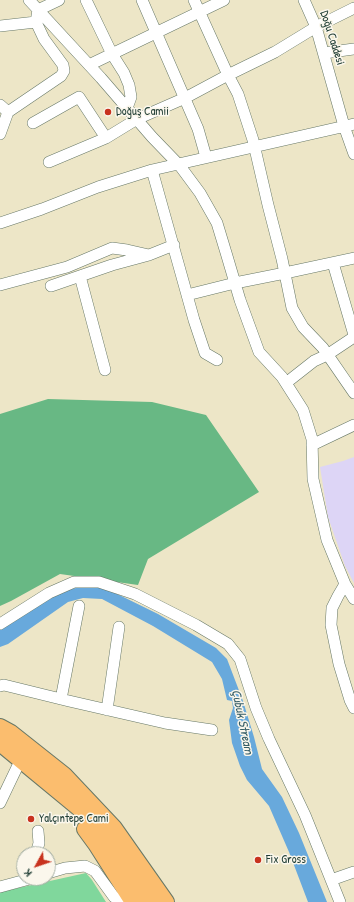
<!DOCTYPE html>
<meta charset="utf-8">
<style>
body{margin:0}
#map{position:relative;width:354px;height:902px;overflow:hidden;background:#ede6c7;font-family:"Patrick Hand",sans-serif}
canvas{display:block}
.north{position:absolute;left:16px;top:846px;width:40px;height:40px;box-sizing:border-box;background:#fbf7ec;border:1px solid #a3ada2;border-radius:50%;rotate:230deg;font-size:11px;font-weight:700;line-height:16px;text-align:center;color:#1f3d34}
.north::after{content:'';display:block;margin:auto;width:14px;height:18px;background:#c8321e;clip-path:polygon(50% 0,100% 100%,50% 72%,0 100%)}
</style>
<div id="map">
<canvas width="354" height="902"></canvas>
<div class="north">K</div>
</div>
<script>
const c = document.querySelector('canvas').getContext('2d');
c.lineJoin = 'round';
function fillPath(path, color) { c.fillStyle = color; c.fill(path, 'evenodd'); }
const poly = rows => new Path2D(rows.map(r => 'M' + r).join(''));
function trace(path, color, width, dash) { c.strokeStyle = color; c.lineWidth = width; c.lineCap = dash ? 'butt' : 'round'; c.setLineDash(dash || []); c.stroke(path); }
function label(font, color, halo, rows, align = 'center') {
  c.font = font + ' "Patrick Hand",sans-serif'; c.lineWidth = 3; c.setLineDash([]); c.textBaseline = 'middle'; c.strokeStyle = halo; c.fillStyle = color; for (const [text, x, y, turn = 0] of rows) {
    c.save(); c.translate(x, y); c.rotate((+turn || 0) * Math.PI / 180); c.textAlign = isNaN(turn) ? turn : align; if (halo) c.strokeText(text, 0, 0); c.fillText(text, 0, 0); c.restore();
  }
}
fillPath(poly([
 [354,457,354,583,345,566,328,517,320,467,343,461]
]), '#ddd5f6');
fillPath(poly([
 [86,873,92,880,106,902,0,902,0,892]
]), '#80d79c');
fillPath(poly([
 [48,399,152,402,206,415,259,492,148,559,138,585,60,574,11,601,0,606,0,414]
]), '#68b884');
fillPath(poly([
 [86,586,103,587,158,614,216,648,227,659,243,701,254,737,262,769,282,797,299,833,327,902,308,902,289,852,269,806,247,780,240,766,232,743,229,720,233,708,232,701,227,700,222,679,212,662,153,626,102,599,83,598,68,602,8,644,0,647,0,630,52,596,71,589]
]), '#68a9dc');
const minor = poly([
 [29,0,101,78,152,137,180,166,200,193,217,223,227,256,240,300,259,352,282,377,303,410,312,439,313,479,327,540,345,584],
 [86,0,112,54,124,73,129,85,131,97,127,108],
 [142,0,198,129,206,157],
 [194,0,228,75,238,94,253,140,268,205,282,259,292,308,303,327,323,348,354,393],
 [304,0,316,27,344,126,354,154],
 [38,10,59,0],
 [0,26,36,22],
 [324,53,354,49],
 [89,65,224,0],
 [0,105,8,112],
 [33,123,79,97,106,138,137,119,185,98,228,75,275,52,316,27,354,8],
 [0,134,8,112,61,76,64,71,63,65,44,39,36,22,38,10],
 [49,162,106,138],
 [0,223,42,209,98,187,152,170],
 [333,263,354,335],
 [80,276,105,370],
 [0,285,67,267,112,248,127,250,149,255,174,245],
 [51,286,112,265,149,255],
 [187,295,152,170,354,124],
 [217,360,205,353,194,320,187,295,235,283,285,273,354,258],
 [286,383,314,361,327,355,354,337],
 [312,445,354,425],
 [354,599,345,584,338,596,332,608,331,625,339,664,350,700,354,708],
 [0,624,49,593,74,582,99,582,135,594,196,625,228,644,240,659,256,708,269,739,305,815,340,902],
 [0,686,4,685,69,701,165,723,212,730],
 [61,699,79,606],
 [107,710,119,627],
 [0,803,21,759],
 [36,854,39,843,38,831],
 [48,873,65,868,85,866,95,871,114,897,132,901],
 [331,880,354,872],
 [0,887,33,878]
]);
const highway = poly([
 [0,727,11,733,64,775,114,828,166,902],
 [0,743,85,813,114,847,149,902],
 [85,829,96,844,133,902]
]);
trace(minor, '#677867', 12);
trace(highway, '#677867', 18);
trace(minor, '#fff', 11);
trace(highway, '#fbbd6e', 16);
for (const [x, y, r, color] of [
 [108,112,4,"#c8321e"],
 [31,819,4,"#c8321e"],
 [258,860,4,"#c8321e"]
]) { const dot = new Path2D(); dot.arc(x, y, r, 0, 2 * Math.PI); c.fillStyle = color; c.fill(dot); trace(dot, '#fbf7ec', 1.5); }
label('12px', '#1f3d34', '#fbf7ec', [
 ["Doğu Caddesi",332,38,72]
]);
label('12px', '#1f3d34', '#fbf7ec', [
 ["Doğuş Camii",116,112],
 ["Yalçıntepe Cami",39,819],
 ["Fix Gross",266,860]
], 'left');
label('italic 13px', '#355d66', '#fbf7ec', [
 ["Çubuk Stream",242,722,78]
]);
</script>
